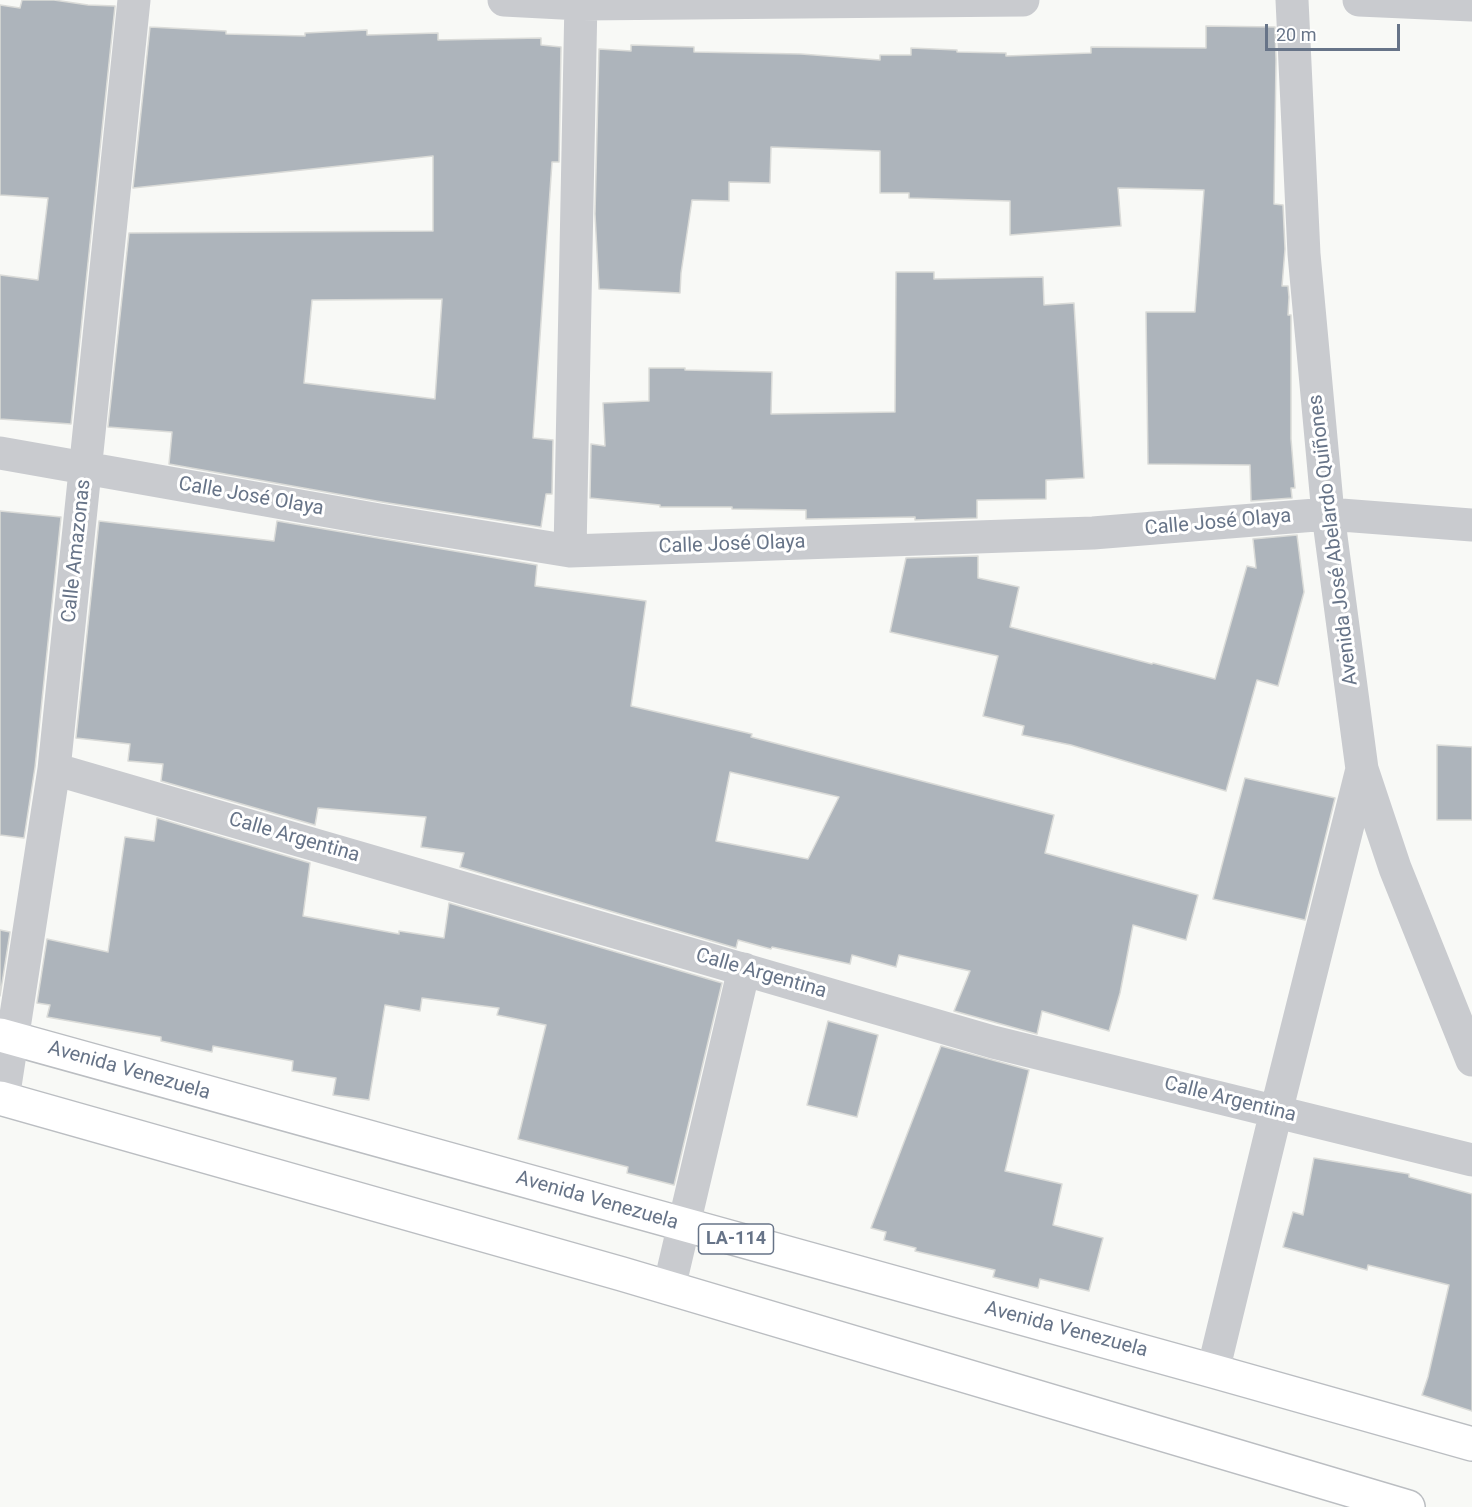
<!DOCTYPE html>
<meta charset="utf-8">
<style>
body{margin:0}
#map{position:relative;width:1472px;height:1507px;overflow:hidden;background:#f8f9f6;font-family:Roboto,sans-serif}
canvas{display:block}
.scale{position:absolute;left:1265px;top:24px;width:135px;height:27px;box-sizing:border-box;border:3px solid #677488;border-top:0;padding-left:8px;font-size:18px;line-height:21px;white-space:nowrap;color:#677488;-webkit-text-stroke:4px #fff;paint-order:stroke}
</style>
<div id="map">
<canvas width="1472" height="1507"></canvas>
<div class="scale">20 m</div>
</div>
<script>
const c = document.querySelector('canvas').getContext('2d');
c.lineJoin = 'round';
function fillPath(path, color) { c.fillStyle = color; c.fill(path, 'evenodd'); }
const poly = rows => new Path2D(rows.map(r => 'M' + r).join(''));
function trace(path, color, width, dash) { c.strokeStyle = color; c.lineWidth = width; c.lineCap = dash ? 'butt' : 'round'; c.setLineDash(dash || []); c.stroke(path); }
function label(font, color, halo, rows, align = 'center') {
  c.font = font + ' Roboto,sans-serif'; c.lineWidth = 6; c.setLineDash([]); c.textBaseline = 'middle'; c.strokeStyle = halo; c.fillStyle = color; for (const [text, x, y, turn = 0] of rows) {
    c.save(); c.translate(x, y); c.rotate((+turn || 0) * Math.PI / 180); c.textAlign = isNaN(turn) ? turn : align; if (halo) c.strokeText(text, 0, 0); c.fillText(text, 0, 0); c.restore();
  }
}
const building = poly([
 [22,0,54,0,88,5,115,6,71,424,0,419,0,275,38,280,48,198,0,195,0,5,20,8,22,0],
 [1206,26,1275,27,1276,60,1274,204,1283,205,1285,249,1282,286,1288,286,1289,297,1288,315,1291,315,1291,439,1295,488,1291,488,1292,498,1251,501,1250,465,1148,464,1146,312,1195,312,1204,190,1118,188,1121,226,1010,235,1010,201,909,198,909,193,880,193,880,151,771,147,770,183,729,182,729,201,692,200,681,273,680,293,599,289,595,214,599,49,631,51,631,45,694,47,694,52,801,54,880,60,880,55,911,55,911,48,957,50,957,52,1006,53,1006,56,1091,53,1091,47,1206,48,1206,26],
 [150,27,226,31,226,34,305,36,305,33,367,30,367,35,438,33,438,40,541,38,541,45,561,47,559,162,552,162,533,438,553,440,552,494,546,494,541,527,382,502,169,464,172,432,108,427,129,233,433,231,433,156,133,188,150,27],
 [442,299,435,399,304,383,312,300,442,299],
 [896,272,934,272,934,279,1043,277,1044,305,1074,303,1084,478,1046,480,1046,499,977,500,977,518,915,520,915,517,806,519,806,510,732,509,732,507,660,507,660,505,590,498,591,444,605,446,603,403,649,401,649,368,685,368,685,370,772,372,771,414,895,412,896,272],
 [0,511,61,517,35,767,24,838,0,835,0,511],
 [99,521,274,541,277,521,537,565,535,586,646,601,631,706,752,734,751,737,1054,815,1045,853,1198,895,1186,940,1133,925,1120,993,1109,1031,1042,1011,1037,1034,954,1011,970,971,899,955,896,967,852,955,850,964,772,947,771,949,738,940,736,948,460,867,464,853,421,847,426,817,318,808,315,825,161,781,163,764,128,761,130,744,76,738,99,521],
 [730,772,839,797,808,859,716,841,730,772],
 [1297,535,1304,592,1278,686,1257,680,1226,791,1071,745,1022,735,1024,726,983,716,998,656,890,632,906,558,978,556,978,578,1019,587,1010,627,1152,664,1153,663,1215,679,1247,566,1256,568,1253,539,1297,535],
 [1437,745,1472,747,1472,820,1437,820,1437,745],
 [1245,778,1335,798,1305,920,1213,899,1245,778],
 [157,818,310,863,303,916,399,934,399,931,444,938,449,903,722,983,674,1185,627,1173,628,1167,518,1139,546,1025,497,1015,499,1008,422,998,420,1011,385,1005,369,1100,333,1095,336,1078,292,1071,293,1061,213,1046,212,1052,161,1041,161,1037,47,1017,50,1005,37,1003,47,939,108,952,125,837,154,841,157,818],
 [0,930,10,932,0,996,0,930],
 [828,1021,878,1035,857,1117,807,1105,828,1021],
 [941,1046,1029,1070,1005,1171,1062,1184,1053,1225,1103,1238,1089,1291,1040,1279,1038,1288,993,1277,995,1270,915,1251,916,1248,884,1240,886,1232,871,1228,941,1046],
 [1314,1158,1409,1174,1409,1177,1472,1194,1472,1411,1422,1395,1428,1377,1449,1285,1368,1265,1367,1270,1283,1247,1293,1212,1303,1215,1314,1158]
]);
fillPath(building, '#adb4bb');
trace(building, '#dadbd8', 1.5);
const primary = poly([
 [0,1035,1213,1371,1472,1444],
 [0,1098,622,1274,1408,1507]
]);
trace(primary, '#bbbec2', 36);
trace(poly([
 [504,0,581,4,1023,0],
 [1292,0,1304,254,1328,514,1362,769,1395,868,1472,1060],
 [1359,0,1472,5],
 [0,453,379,520,570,551,1093,533,1328,514,1472,525],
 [570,551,581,0],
 [54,769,993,1042,1472,1160],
 [3,1099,54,769,134,0],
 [669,1288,744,969],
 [1213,1371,1276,1112,1362,769]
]), '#c9cbcf', 33);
trace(primary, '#fff', 33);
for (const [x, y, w] of [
 [736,1239,75]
]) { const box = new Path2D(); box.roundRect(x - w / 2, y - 15, w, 30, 4.5); c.fillStyle = '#fff'; c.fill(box); trace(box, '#677488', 1.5); }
label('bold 18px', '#677488', null, [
 ["LA-114",736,1239]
]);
label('20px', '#677488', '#fff', [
 ["Calle José Olaya",251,497,10],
 ["Calle José Olaya",1218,523,-5],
 ["Avenida José Abelardo Quiñones",1334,540,-97],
 ["Calle José Olaya",732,545,-2],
 ["Calle Amazonas",77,551,-84],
 ["Calle Argentina",294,838,16],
 ["Calle Argentina",761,974,16],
 ["Avenida Venezuela",129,1071,16],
 ["Calle Argentina",1230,1100,14],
 ["Avenida Venezuela",597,1201,16],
 ["Avenida Venezuela",1066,1330,15]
]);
</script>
